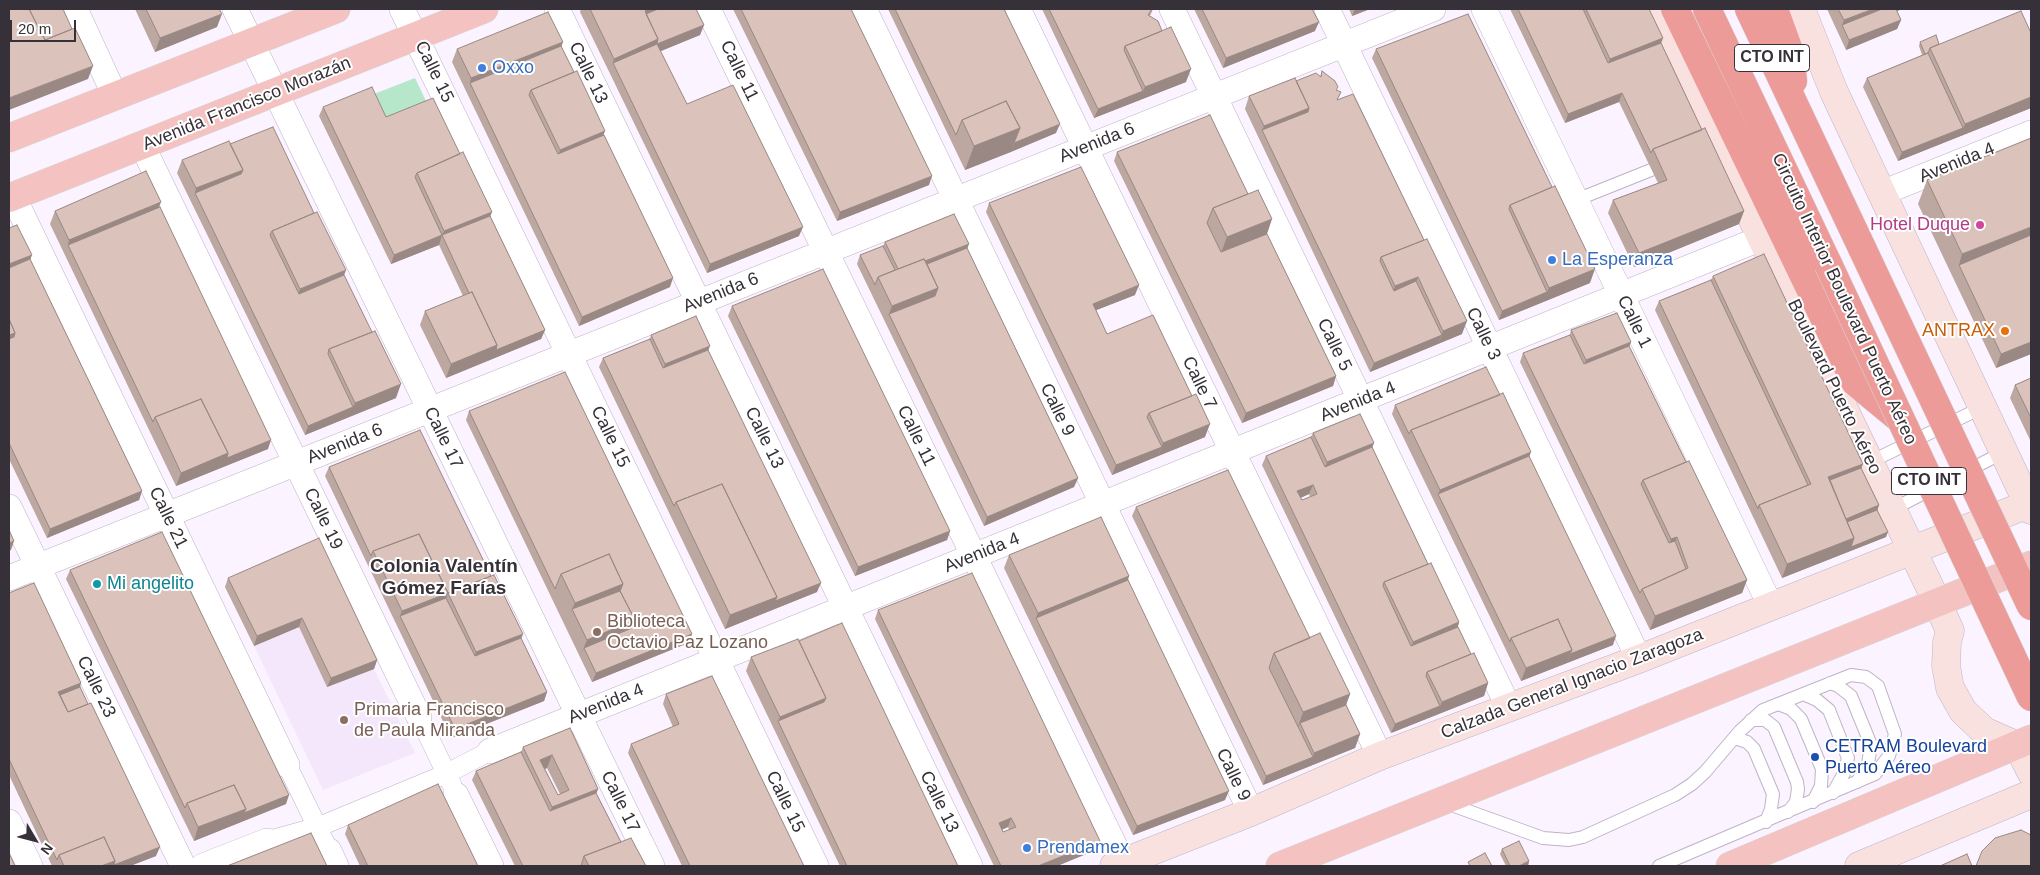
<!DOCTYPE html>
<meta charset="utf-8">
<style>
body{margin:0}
#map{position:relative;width:2040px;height:875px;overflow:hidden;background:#fbf3ff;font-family:Arial,sans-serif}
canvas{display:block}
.frame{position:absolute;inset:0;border:10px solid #363139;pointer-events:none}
.north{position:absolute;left:10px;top:815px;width:50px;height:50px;-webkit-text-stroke:4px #fff;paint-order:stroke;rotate:127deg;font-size:14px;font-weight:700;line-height:20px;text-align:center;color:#363139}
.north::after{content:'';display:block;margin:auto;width:18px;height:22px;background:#363139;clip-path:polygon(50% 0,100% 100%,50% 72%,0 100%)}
.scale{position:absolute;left:10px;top:20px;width:66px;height:22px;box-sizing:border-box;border:2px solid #363139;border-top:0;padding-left:6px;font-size:15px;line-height:18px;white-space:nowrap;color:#363139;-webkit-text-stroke:4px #fff;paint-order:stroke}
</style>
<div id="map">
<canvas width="2040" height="875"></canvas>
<div class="frame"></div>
<div class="north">N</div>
<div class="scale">20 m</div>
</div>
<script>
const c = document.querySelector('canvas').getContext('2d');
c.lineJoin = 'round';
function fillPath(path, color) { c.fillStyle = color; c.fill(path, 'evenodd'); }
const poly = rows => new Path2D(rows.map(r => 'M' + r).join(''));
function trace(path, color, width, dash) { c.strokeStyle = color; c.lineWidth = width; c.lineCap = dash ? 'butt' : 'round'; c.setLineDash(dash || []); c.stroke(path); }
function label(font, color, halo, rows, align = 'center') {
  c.font = font + ' Arial,sans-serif'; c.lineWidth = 4; c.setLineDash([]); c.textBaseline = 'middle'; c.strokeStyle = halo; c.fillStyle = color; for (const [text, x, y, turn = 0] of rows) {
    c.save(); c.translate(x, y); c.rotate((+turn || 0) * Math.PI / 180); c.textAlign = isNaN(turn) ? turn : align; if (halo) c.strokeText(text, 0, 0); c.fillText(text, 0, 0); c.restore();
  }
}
fillPath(poly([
 [299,627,328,687,374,669,415,753,323,790,254,646]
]), '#f4e7fc');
fillPath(poly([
 [415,78,429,107,383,126,369,96]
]), '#b6e7cb');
const service = poly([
 [1576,200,1651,170],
 [1870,462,1983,407],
 [1893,509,2004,452],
 [1830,683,1838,686,1851,696,1871,745,1868,764,1857,782],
 [1803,694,1817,700,1829,710,1848,758,1844,773,1833,793],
 [1778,704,1791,709,1801,719,1822,769,1821,786,1813,802],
 [1751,720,1765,720,1774,727,1797,782,1798,789,1796,802,1788,812],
 [1735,738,1747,742,1754,749,1773,794,1771,809,1766,822],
 [1446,803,1543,838,1569,840,1583,837,1675,795,1692,784,1705,772,1740,731,1763,710,1851,675,1866,677,1878,686,1895,734,1889,756,1875,774,1659,866]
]);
const pedestrian = poly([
 [419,717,452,785],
 [287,765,329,851],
 [267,841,318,827,446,774,490,751]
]);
const minor = poly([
 [75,9,115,96],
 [235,9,652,866],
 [402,9,816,866],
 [557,9,970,866],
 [708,9,1123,863],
 [864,9,1251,812],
 [1018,9,1380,756],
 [1172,9,1509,708],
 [1327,9,1639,659],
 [1484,9,1771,607],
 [142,145,419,717],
 [1882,193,2031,133],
 [13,196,287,765],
 [9,507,183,866],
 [9,578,1433,9],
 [490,751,1762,238],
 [456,795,491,866],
 [9,822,30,866],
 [329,851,336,866],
 [203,866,267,841]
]);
const secondary = poly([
 [1653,9,1655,17,1938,604,1950,631,1947,642,1946,666,1950,688,1963,711,1984,731,2018,746,2031,772],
 [1801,9,1834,92,2031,510],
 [1114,866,1251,812,1380,756,1639,659,2031,503],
 [1859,866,2031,794]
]);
const primary = poly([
 [9,138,336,9],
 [9,198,484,9],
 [1280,866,2031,565],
 [1730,866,2031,739]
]);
const motorway = poly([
 [1675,9,1855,382,1900,419],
 [1707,9,1828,264],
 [1749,9,1862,248],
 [1774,9,1790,53,1793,81]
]);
trace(service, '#bfb3c6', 14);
trace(pedestrian, '#bfb3c6', 20);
trace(minor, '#bfb3c6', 26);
trace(secondary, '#bfb3c6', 29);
trace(primary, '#d7d6d7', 29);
trace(motorway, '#d7d6d7', 29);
trace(service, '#fff', 12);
trace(pedestrian, '#fff', 19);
trace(minor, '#fff', 25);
trace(secondary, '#f9e1e0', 28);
trace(primary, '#f4c3c1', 28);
trace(motorway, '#ec9b98', 28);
const motorwayBridge = poly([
 [1862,248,2031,606],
 [1828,264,2031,697]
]);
trace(motorwayBridge, '#d7d6d7', 29, []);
trace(motorwayBridge, '#ec9b98', 28);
fillPath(poly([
 [135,9,219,9,217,27,155,52],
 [581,9,696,9,704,25,700,35,660,51,687,104,799,236,707,273,580,12],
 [733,9,851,9,929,185,837,221],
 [888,9,1004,9,1056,133,965,170],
 [1042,9,1153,9,1150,16,1186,82,1094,118],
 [1194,9,1312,9,1315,31,1223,68],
 [1349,9,1370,9,1352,16],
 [1510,9,1649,9,1661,43,1702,130,1744,211,1739,224,1634,267,1608,213,1613,200,1658,183,1619,102,1565,123],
 [1827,9,1902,9,1897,11,1901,20,1897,29,1846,50],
 [2031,33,2031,108,1898,161,1863,87,1867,78,1922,55,1919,46,1920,42,1939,44],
 [561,46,604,135,670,287,579,326,452,62,457,49],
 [1376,49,1590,283,1499,320,1372,58],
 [1322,71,1336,90,1338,100,1462,334,1370,372,1245,109,1249,96,1296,81,1320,77],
 [323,107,386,117,490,216,545,330,541,339,446,378,420,325,425,311,463,296,439,245,391,264,319,116],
 [230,144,344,275,396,398,305,435,177,173,182,160],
 [1117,152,1267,234,1336,376,1333,386,1242,423,1114,161],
 [1927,180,2031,354,1996,368,1918,204],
 [989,203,1135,295,1096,310,1107,334,1205,437,1112,475,986,212],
 [160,207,268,449,176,486,50,224,55,211],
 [9,228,30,259,142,491,139,500,47,538,9,459],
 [885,242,967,248,1078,478,1074,487,984,526,857,264,860,255,883,246],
 [1713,276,1861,468,1879,505,1877,510,1886,537,1782,578,1655,310,1659,301,1711,280],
 [732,306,950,531,947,540,855,576,728,316],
 [1571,330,1629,346,1686,462,1747,580,1742,593,1650,630,1520,362,1523,353,1570,335],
 [651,335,708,350,817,592,725,629,599,367,603,358,650,339],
 [2031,378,2031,442,2010,398,2015,385],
 [1395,405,1529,456,1613,645,1521,681,1392,414],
 [469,411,692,634,688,643,592,682,466,420],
 [1313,433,1372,447,1428,564,1459,622,1458,627,1471,654,1488,683,1484,696,1391,733,1262,465,1266,456,1311,437],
 [1309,494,1310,497,1302,500,1300,498],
 [329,467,521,638,547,692,544,701,451,738,325,476],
 [1136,507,1310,638,1350,694,1346,705,1360,734,1355,748,1263,785,1132,516],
 [1009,555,1129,576,1128,580,1225,800,1133,835,1004,568],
 [70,570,286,804,194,841,66,579],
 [228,578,377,660,374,669,327,687,299,627,254,646,225,587],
 [9,593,81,683,80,687,156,856,130,866,52,866,9,775],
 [878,610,1100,841,1096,850,1057,866,994,866,875,619],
 [1008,827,1009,830,1003,832,1002,830],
 [799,641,958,866,840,866,746,671,751,657],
 [666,694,804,866,682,866,628,753,631,744,673,727,663,704],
 [570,728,598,789,596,793,621,842,646,866,515,866,472,780,476,771,521,752,523,747],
 [547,768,560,794,558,795,545,769],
 [348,825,478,866,360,866,345,834],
 [1502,849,1529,861,1528,866,1506,866,1500,854]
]), '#bca7a1');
fillPath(poly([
 [649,9,675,9,643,15,645,11],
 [1355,9,1370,9,1352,16],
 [1873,9,1902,9,1845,31,1842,25,1844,20],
 [222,14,217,27,155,52,160,38],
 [1901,20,1897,29,1846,50,1849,40],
 [1319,22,1315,31,1223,68,1226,58],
 [704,25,700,35,654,54,657,44],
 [1663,38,1658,52,1605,72,1610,59],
 [658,39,654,53,613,63,614,59],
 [563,42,558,55,470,83,471,78],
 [93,66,88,79,9,110,9,98],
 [1191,69,1186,82,1094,118,1098,109,1143,91,1145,87],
 [1622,93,1619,102,1565,123,1568,114],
 [2031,97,2031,108,1898,161,1902,152,1963,128,1965,124],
 [1309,108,1305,121,1262,130,1264,126],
 [1060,124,1056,133,1011,152,1014,143],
 [1020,128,1011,152,965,170,974,146],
 [605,131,600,144,555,164,560,150],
 [243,170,238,183,195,193,196,188],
 [932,176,929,185,837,221,840,212],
 [161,202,156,216,68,245,69,240],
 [1744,211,1739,224,1634,267,1639,253],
 [492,212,487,225,442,235,444,231],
 [1272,219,1264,243,1218,261,1227,237],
 [803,227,799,236,707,273,710,264],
 [2031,227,2031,246,1959,265,1962,254],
 [442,235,439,245,391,264,394,255],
 [969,244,964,257,899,272],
 [32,255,27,268,9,275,9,264],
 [1595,269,1590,283,1499,320,1502,311,1547,292,1549,288],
 [346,270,341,284,295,303,300,289],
 [1418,277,1413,291,1390,300,1395,286],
 [673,278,670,287,579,326,582,317],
 [1139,285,1135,295,1089,313,1093,304],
 [938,288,932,305,889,314,892,306],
 [1467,321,1462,334,1438,344,1443,331],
 [545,330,541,339,446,378,451,364,497,345],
 [15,333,9,347,9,335],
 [1442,335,1438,344,1370,372,1374,363],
 [1631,342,1626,356,1581,374,1586,360],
 [2031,342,2031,354,1996,368,2001,354],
 [710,346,705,359,660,377,665,364],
 [1336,376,1333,386,1242,423,1246,413],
 [401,384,396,398,305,435,308,426,353,407,355,403],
 [1210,424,1205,437,1158,456,1163,443],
 [271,440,268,449,176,486,181,473,228,453],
 [1374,443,1369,457,1322,476,1327,462],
 [1162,447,1158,456,1112,475,1116,465],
 [1531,452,1526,466,1438,494,1440,490],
 [1863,464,1858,477,1827,482,1828,477],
 [1078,478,1074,487,984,526,987,517],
 [1313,485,1309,494,1294,501,1297,491],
 [142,491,139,500,47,538,50,529],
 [1879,505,1876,514,1843,528,1843,520],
 [950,531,947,540,855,576,858,567],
 [1888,532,1886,537,1782,578,1787,564,1854,538],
 [1677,537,1672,550,1666,553,1671,539],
 [14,541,11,550,9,551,9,543],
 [1129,576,1124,590,1036,618,1038,613],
 [1747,580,1742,593,1650,630,1655,616],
 [821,583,817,592,725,629,730,615,777,597],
 [623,584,614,608,572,609,575,603],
 [448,593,443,607,400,616,402,611],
 [302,618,299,627,254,646,257,636],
 [635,620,628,638,584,648,580,657,587,640],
 [1459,622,1455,636,1408,655,1413,642],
 [523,634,518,647,471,665,476,652],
 [692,634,688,643,592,682,596,673],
 [1616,636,1613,645,1567,663,1570,654],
 [1572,650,1567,663,1521,681,1526,668],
 [377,660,374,669,327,687,331,678],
 [81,683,78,692,57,697,58,692],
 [1488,683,1484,696,1391,733,1395,724,1440,706,1442,702],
 [547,692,544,701,451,738,455,729],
 [1350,694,1341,718,1300,723,1295,736,1303,712],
 [826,698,821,711,778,721,780,717],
 [1360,734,1355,748,1263,785,1266,776,1313,757,1314,753],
 [552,755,547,768,535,773,540,760],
 [598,789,593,802,547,820,552,807],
 [1229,791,1225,800,1133,835,1137,826],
 [289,795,286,804,194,841,198,827,246,809],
 [1011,818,1008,827,996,832,999,823],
 [1100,841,1096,850,1057,866,1038,866],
 [160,847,156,856,130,866,101,866,115,861],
 [1529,861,1528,866,1519,866]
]), '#998883');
const building = poly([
 [11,9,29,9,45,40,75,28,93,66,9,98,9,10,11,9],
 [29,9,63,9,72,29,45,40,29,9],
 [146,9,219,9,222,14,160,38,146,9],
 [590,9,649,9,645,11,658,39,614,59,590,9],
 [658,9,696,9,704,25,657,44,687,104,733,85,803,227,710,264,613,63,657,44,658,39,646,14,658,9],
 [741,9,851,9,932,176,840,212,741,9],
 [895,9,1004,9,1060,124,1014,143,1020,128,1006,101,962,120,956,135,895,9],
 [1049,9,1152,9,1148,15,1158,21,1162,31,1125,46,1124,50,1143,91,1098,109,1049,9],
 [1202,9,1312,9,1319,22,1226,58,1202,9],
 [1518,9,1583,9,1608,63,1661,43,1702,130,1653,149,1651,153,1622,93,1568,114,1518,9],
 [1586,9,1649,9,1663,38,1610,59,1586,9],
 [1838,9,1873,9,1844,20,1838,9],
 [1882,9,1896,9,1901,20,1849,40,1842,25,1882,9],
 [2021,11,2031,33,2031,97,1965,124,1930,48,2021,11],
 [548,12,563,42,471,78,457,49,548,12],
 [1468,14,1552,187,1510,205,1509,209,1547,292,1502,311,1376,49,1468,14],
 [1171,27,1191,69,1145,87,1125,46,1171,27],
 [1936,35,1939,44,1930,48,1928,53,1925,54,1920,42,1936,35],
 [561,46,574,72,531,90,529,95,558,154,604,135,673,278,582,317,470,83,561,46],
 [1928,53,1963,128,1902,152,1867,78,1928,53],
 [577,71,605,131,560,150,531,90,577,71],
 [1322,71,1335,81,1338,87,1336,90,1341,92,1337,100,1353,94,1424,240,1381,257,1380,261,1394,291,1416,281,1442,335,1374,363,1262,130,1308,112,1309,108,1296,81,1316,73,1321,77,1322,71],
 [1295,78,1309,108,1264,126,1249,96,1295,78],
 [372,87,386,117,433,98,460,154,417,173,415,177,442,235,490,216,545,330,496,350,497,345,472,292,469,293,442,235,394,255,323,107,372,87],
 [1006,101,1020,128,974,146,962,120,1006,101],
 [1210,115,1248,194,1213,208,1207,223,1221,252,1267,234,1336,376,1246,413,1117,152,1210,115],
 [273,127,314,213,272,231,270,235,299,294,344,275,372,332,329,349,328,354,353,407,308,426,195,193,241,174,243,170,230,144,273,127],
 [1705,128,1744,211,1639,253,1613,200,1667,180,1653,149,1705,128],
 [2031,138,2031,227,1962,254,1927,180,2031,138],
 [229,141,243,170,196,188,182,160,229,141],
 [463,152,492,212,444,231,417,173,463,152],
 [1081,167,1139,285,1093,304,1107,334,1153,315,1192,396,1149,413,1147,417,1162,447,1116,465,989,203,1081,167],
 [146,171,161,202,69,240,55,211,146,171],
 [1555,186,1595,269,1549,288,1510,205,1555,186],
 [1258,190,1272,219,1227,237,1213,208,1258,190],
 [160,207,271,440,227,458,228,453,201,399,155,417,153,422,68,245,160,207],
 [317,212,346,270,300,289,272,231,317,212],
 [954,214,969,244,925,261,924,259,898,269,885,242,954,214],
 [17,225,32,255,9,264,9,228,17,225],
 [2031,235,2031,342,2001,354,1959,265,2031,235],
 [1427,239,1467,321,1443,331,1418,277,1395,286,1381,257,1427,239],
 [883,246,895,270,878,277,875,285,860,255,883,246],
 [967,248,1078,478,987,517,889,314,935,296,938,288,927,264,967,248],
 [1764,254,1863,464,1828,477,1854,538,1787,564,1759,505,1811,484,1713,276,1764,254],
 [30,259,142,491,50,529,9,443,9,339,14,337,15,333,9,319,9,268,30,259],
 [924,259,938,288,892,306,878,277,924,259],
 [823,269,950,531,858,567,732,306,823,269],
 [1711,280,1808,485,1759,505,1758,509,1659,301,1711,280],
 [472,292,497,345,451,364,425,311,472,292],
 [1617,313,1631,342,1586,360,1571,330,1617,313],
 [696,316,710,346,665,364,651,335,696,316],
 [9,319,15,333,9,335,9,319],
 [375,331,401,384,355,403,329,349,375,331],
 [1570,335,1584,364,1629,346,1686,462,1643,480,1641,484,1669,543,1675,541,1686,569,1642,589,1640,593,1523,353,1570,335],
 [650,339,663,368,708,350,821,583,775,601,777,597,722,484,676,502,674,506,603,358,650,339],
 [1486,367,1500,395,1411,430,1409,434,1395,405,1486,367],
 [565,372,692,634,596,673,584,648,632,628,635,620,620,591,623,584,609,554,561,574,555,589,469,411,565,372],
 [2031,378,2031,418,2015,385,2031,378],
 [1503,393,1531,452,1440,490,1411,430,1503,393],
 [1196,394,1210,424,1163,443,1149,413,1196,394],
 [201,399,228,453,181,473,155,417,201,399],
 [1360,414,1374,443,1327,462,1313,433,1360,414],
 [420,430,491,576,448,593,419,534,373,551,371,556,329,467,420,430],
 [1311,437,1325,467,1372,447,1428,564,1384,582,1383,586,1411,646,1458,627,1471,654,1427,672,1426,676,1440,706,1395,724,1266,456,1311,437],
 [1313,485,1317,494,1302,500,1297,491,1313,485],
 [1529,456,1616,636,1570,654,1572,650,1558,619,1511,638,1510,642,1438,494,1529,456],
 [1689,461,1747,580,1655,616,1642,589,1688,568,1677,537,1671,539,1643,480,1689,461],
 [1861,468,1879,505,1846,519,1830,480,1861,468],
 [1228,470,1310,638,1274,653,1269,668,1313,757,1266,776,1136,507,1228,470],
 [722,484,777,597,730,615,676,502,722,484],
 [1877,510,1888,532,1851,547,1854,538,1847,522,1877,510],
 [1101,517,1129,576,1038,613,1009,555,1101,517],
 [9,530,14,541,9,543,9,530],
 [162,532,289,795,244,813,246,809,234,785,187,803,185,808,70,570,162,532],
 [419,534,448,593,402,611,373,551,419,534],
 [319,538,377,660,331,678,302,618,257,636,228,578,319,538],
 [609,554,623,584,575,603,561,574,609,554],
 [1431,563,1459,622,1413,642,1384,582,1431,563],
 [972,573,1100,841,1038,866,1001,866,878,610,972,573],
 [1011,818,1016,827,1003,832,999,823,1011,818],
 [494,575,523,634,476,652,448,593,494,575],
 [1128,580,1229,791,1137,826,1036,618,1128,580],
 [34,583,81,683,58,692,68,712,91,703,160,847,114,865,115,861,104,837,59,855,57,860,9,759,9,593,34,583],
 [620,591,635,620,587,640,572,609,620,591],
 [446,598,475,656,521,638,547,692,455,729,400,616,446,598],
 [1558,619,1572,650,1526,668,1511,638,1558,619],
 [842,623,958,866,847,866,778,721,824,702,826,698,799,641,842,623],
 [1320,633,1350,694,1303,712,1274,653,1320,633],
 [798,639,826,698,780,717,751,657,798,639],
 [1474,653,1488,683,1442,702,1427,672,1474,653],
 [712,676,804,866,690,866,631,744,679,724,666,694,712,676],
 [80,687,88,704,68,712,60,695,80,687],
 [1346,705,1360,734,1314,753,1300,723,1346,705],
 [570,728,598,789,552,807,523,747,570,728],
 [552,755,569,790,558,795,540,760,552,755],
 [521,752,550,811,596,793,621,842,584,856,581,866,523,866,476,771,521,752],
 [438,784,478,866,368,866,348,825,438,784],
 [234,785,246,809,198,827,187,803,234,785],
 [2021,830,2031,835,2031,866,1976,866,1982,851,1995,838,2021,830],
 [311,833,327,866,227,866,311,833],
 [104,837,115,861,101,866,64,866,59,855,104,837],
 [631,838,646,866,589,866,584,856,631,838],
 [1519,841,1529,861,1519,866,1510,866,1502,849,1519,841],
 [9,853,15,866,9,866,9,853],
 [1485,853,1492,866,1470,866,1468,862,1485,853],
 [1967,854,1972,866,1940,866,1967,854]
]);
fillPath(building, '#dbc2bb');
trace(building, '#998883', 1);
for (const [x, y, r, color] of [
 [482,68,5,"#3f7fe0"],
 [1980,225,5,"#d1479c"],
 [1552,260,5,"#3f7fe0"],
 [2005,331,5,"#e8710a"],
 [97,584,5,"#0f9aa8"],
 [597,632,5,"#8d6e63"],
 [344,720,5,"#8d6e63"],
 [1815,757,5,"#1a4fb4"],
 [1027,848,5,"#3f7fe0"]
]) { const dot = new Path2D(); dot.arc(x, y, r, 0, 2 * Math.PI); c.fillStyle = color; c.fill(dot); trace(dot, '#fff', 2); }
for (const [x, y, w] of [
 [1772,58,75],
 [1929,481,75]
]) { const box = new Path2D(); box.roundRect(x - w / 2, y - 13.5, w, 27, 4); c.fillStyle = '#fff'; c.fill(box); trace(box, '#363139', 1); }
label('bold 16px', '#363139', null, [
 ["CTO INT",1772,58],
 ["CTO INT",1929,481]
]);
label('18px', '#366cbe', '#fff', [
 ["Oxxo",492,68],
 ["La Esperanza",1562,260],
 ["Prendamex",1037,848]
], 'left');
label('18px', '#363139', '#fff', [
 ["Calle 11",739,71,64],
 ["Calle 15",434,72,64],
 ["Calle 13",588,73,64],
 ["Avenida Francisco Morazán",247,104,-22],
 ["Avenida 6",1097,143,-22],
 ["Avenida 4",1957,163,-22],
 ["Avenida 6",721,293,-22],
 ["Circuito Interior Boulevard Puerto Aéreo",1844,299,65],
 ["Calle 1",1634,322,64],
 ["Calle 3",1483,334,64],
 ["Calle 5",1334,345,64],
 ["Calle 7",1199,383,64],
 ["Boulevard Puerto Aéreo",1834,387,64],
 ["Avenida 4",1358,402,-22],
 ["Calle 9",1057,410,64],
 ["Calle 11",916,436,64],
 ["Calle 15",610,437,64],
 ["Calle 17",443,438,64],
 ["Calle 13",764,438,64],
 ["Avenida 6",345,444,-22],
 ["Calle 21",168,518,64],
 ["Calle 19",323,519,64],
 ["Avenida 4",982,553,-22],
 ["Calzada General Ignacio Zaragoza",1572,684,-21],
 ["Calle 23",96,687,64],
 ["Avenida 4",606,704,-22],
 ["Calle 9",1233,775,64],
 ["Calle 17",620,802,64],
 ["Calle 15",785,802,64],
 ["Calle 13",939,802,64]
]);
label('18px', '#b23c85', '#fff', [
 ["Hotel Duque",1970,225]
], 'right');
label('18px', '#c56008', '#fff', [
 ["ANTRAX",1995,331]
], 'right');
label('18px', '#0d838f', '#fff', [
 ["Mi angelito",107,584]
], 'left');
label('18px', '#785e54', '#fff', [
 ["Biblioteca",607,622],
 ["Octavio Paz Lozano",607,643],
 ["Primaria Francisco",354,710],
 ["de Paula Miranda",354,731]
], 'left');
label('18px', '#164399', '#fff', [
 ["CETRAM Boulevard",1825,747],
 ["Puerto Aéreo",1825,768]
], 'left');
label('bold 19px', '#363139', '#fff', [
 ["Colonia Valentín",444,567],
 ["Gómez Farías",444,589]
]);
</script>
